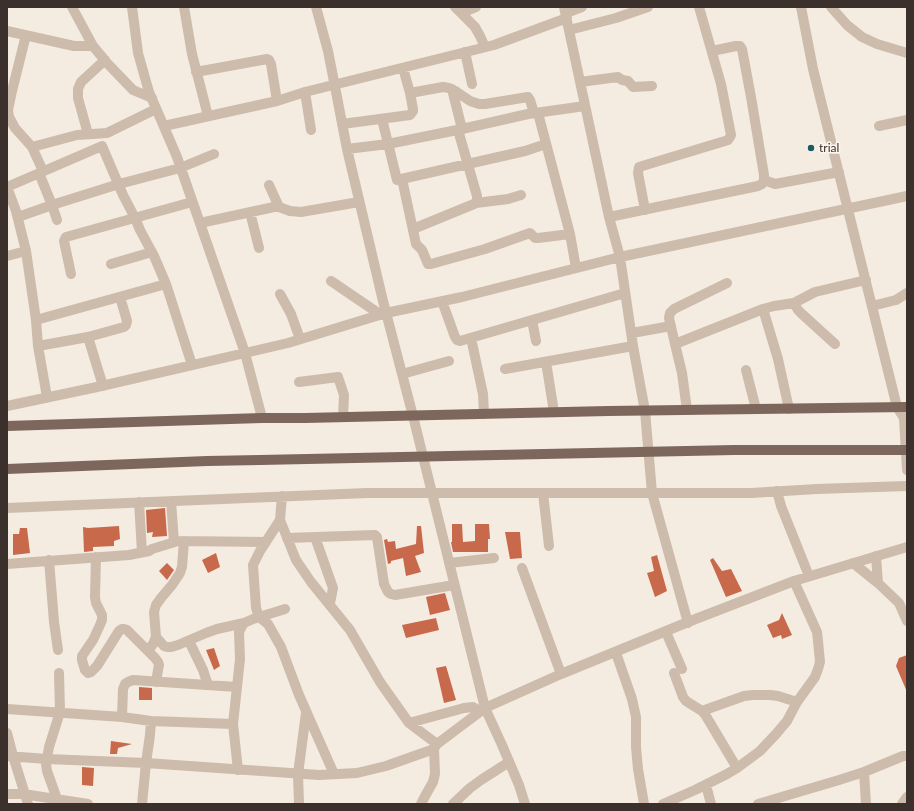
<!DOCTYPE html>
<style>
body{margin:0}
#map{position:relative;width:914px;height:811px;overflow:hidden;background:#f4ebe1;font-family:Lato,sans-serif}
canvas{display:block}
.frame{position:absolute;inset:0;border:8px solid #3b302b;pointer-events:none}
</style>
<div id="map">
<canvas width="914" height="811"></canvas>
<div class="frame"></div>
</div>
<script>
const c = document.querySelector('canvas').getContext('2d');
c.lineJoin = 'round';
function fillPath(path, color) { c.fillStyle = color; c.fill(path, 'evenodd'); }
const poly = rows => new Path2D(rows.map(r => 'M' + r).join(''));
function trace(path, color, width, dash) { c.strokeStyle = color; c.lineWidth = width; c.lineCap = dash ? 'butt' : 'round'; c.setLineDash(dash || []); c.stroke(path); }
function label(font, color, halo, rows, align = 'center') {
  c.font = font + ' Lato,sans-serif'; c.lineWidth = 3.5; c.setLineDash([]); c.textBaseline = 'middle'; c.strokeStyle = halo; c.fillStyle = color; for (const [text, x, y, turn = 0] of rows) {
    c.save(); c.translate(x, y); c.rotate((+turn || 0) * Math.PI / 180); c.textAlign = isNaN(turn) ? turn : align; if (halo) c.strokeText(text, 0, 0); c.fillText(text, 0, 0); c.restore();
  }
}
fillPath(poly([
 [165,508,167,536,152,537,153,532,147,533,146,510],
 [452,524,462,524,463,542,475,541,475,524,489,524,490,539,488,539,488,552,453,552,451,542,452,542],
 [119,526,120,539,114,541,114,546,93,547,93,551,84,552,83,527,88,528],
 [417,526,421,526,424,553,415,556,421,572,406,576,403,558,391,561,391,563,388,564,384,540,387,539,388,542,395,541,396,549,416,544],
 [20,528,27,528,30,553,13,555,13,534,19,534],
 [505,532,520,532,522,558,510,559],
 [216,553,220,567,208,573,202,560],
 [657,555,667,591,655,597,647,573,654,571,651,557],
 [713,558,722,571,731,569,742,591,726,597,710,560],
 [167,563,174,570,167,580,159,571],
 [445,593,450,610,430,615,426,597],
 [782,613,792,635,782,639,781,635,773,638,767,625,779,620],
 [436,618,439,630,406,638,402,625],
 [214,648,220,666,214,670,206,650],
 [907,655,907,692,896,666,899,658],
 [446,666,456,700,444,703,436,668],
 [139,687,152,688,152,700,139,700],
 [111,741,132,744,118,748,117,754,110,754],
 [82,767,94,768,93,786,82,785]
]), '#c8694b');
trace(poly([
 [72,7,93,46,107,63,133,90,152,98],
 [132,7,138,53,149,92,177,157,245,353,262,418],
 [184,7,192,54,208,116],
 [316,7,328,51,337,97,347,149,383,301,413,416,485,708,502,745,519,785,525,804],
 [455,7,475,27,480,36,485,47],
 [564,7,609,217,620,257,633,346,645,411,652,493,688,623],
 [801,7,813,69,897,407,904,418,907,470],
 [831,7,847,25,862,37,877,44,907,53],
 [461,13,476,7],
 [566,13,582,7],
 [569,30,616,18,648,7],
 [7,31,74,46,93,46],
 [26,35,12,91,8,110,9,117,15,128,32,147,43,171],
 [465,52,472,84],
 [196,72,267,59,269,60,271,64,277,101],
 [580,82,618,77,622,80,628,81,633,87,652,86],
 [452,89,462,129],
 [305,92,311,130],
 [410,93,443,87,449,88,457,92,470,101,479,104,485,104,528,97,530,100,534,113],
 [538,113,570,234,576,268],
 [382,119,397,180,525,151,546,144],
 [342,124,410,115,413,111,413,109,410,93,403,68],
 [164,126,277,101,305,92,494,45,567,18],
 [879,126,907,120],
 [88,134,78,98,78,89,81,82,105,60],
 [32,147,77,135,107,133,156,109],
 [347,149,388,144,462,129,528,114,585,106],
 [39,173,52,205,119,184,180,168,214,154],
 [402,179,416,244,422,250,428,264,431,264,485,249,530,233,535,238,538,238,570,234],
 [764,180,775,184,839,172],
 [269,185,279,207],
 [7,187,102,146,123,195,135,218,140,230,154,256,166,284,192,365],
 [7,187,16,211,26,251,36,320,38,346,47,397],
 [476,203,508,199,521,195],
 [645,210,638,173,639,167,725,141,728,140,730,137,731,135,721,84,699,7],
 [250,212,259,248],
 [18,217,52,205,57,220],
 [609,217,758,186,762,184,764,180,764,175,751,97,742,49,740,46,736,46,712,51],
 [200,223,274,207,279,207,290,211,301,212,359,202],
 [413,229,474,204,477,201,477,196,458,130],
 [7,256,26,251],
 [111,264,152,252],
 [71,274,64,241,66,237,192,202],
 [331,281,381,315],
 [280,294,291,314,300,339],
 [442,301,455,337,457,340,460,341,625,293],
 [794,303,798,310,802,314,835,344],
 [872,306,896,300,907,293],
 [763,309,774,306,794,303,815,292,866,280],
 [36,320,166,284],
 [532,320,536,341],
 [632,333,671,326],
 [88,337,103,386],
 [471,338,483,394,484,414],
 [675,344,669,318,670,313,674,309,727,283],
 [38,346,88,337,124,327,126,325,127,321,120,297],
 [546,362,554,412],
 [505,369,633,346],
 [746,370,756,409],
 [402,374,449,361],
 [299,382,338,377,344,395,343,417],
 [7,406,97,387,245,353,288,343,386,313,462,297,620,257,907,196],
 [687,410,682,373,675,344,763,309,778,359,789,409],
 [777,491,781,506,809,576],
 [543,493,549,546],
 [282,496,280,520,296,560,311,582,350,630,380,682,409,723,437,744],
 [171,501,174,542],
 [139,502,142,552],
 [7,508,367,493,751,493,817,489,907,486],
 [280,520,260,551,253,565,256,608,259,617,268,624,281,647,299,695,334,774],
 [315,537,333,588,330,603],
 [287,538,375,535,377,537,384,584,388,592,391,594,395,595,401,594,454,585],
 [876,556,878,583],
 [96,557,95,597,96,603,102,615,102,620,100,625,93,640,82,656,82,660,85,670,88,673,91,672,97,666,119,631,122,629,124,629,127,630,155,658,158,662,159,665,158,670,156,682],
 [49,560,54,622,58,650],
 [449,563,494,558],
 [853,563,878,583,899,603,907,621],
 [7,564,129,555,149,551,152,549,178,541,266,542],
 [522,568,561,674],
 [666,632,682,669],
 [156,637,164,646,167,647,171,647,178,645,206,633,217,629,244,623],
 [189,641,203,670,208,685],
 [148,651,153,644,156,637,154,612,156,605,161,598,172,585,180,573,182,567,184,541],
 [616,653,632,699,636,717,636,747,638,769,644,804],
 [674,673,683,697,686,701,702,711,706,716,737,768],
 [7,709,122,717,151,721,233,724],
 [702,711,744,696,753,695,770,695,778,696,797,702],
 [122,717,123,689,125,684,128,682,133,680,237,687],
 [409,723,464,708,473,707,480,711],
 [7,733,13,756,28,804],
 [7,756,47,759,146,763,319,775,357,773,386,766,434,749,437,744,485,708,561,674,693,620,794,581,907,547],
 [238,770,233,724,240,659,239,632,241,628,244,623,253,619,285,609],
 [864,772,866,804],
 [706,785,711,804],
 [7,794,24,794,36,796,88,804],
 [57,799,47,771,46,764,49,747,60,712,59,673],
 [142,804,146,763,150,735,151,721],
 [299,804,298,774,306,713],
 [421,804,424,798,433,782,435,774,434,749],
 [453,804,470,788,481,780,509,762],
 [663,804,695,790,727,774,737,768,760,751,776,734,787,721,797,702,815,677,818,669,820,662,818,641,817,632,794,581],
 [758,804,839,780,864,772,903,756,907,756],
 [902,804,907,797]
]), '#cdbbac', 10);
trace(poly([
 [7,426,262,418,305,418,608,411,907,407],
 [7,469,207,461,260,460,734,450,907,450]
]), '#7d675c', 10);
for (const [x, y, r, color] of [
 [811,148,4,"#1f5a5e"]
]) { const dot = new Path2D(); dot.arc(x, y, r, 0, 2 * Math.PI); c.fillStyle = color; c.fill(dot); trace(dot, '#fbf5ee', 1.5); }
label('12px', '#3b302b', '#fbf5ee', [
 ["trial",819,148]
], 'left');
</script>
